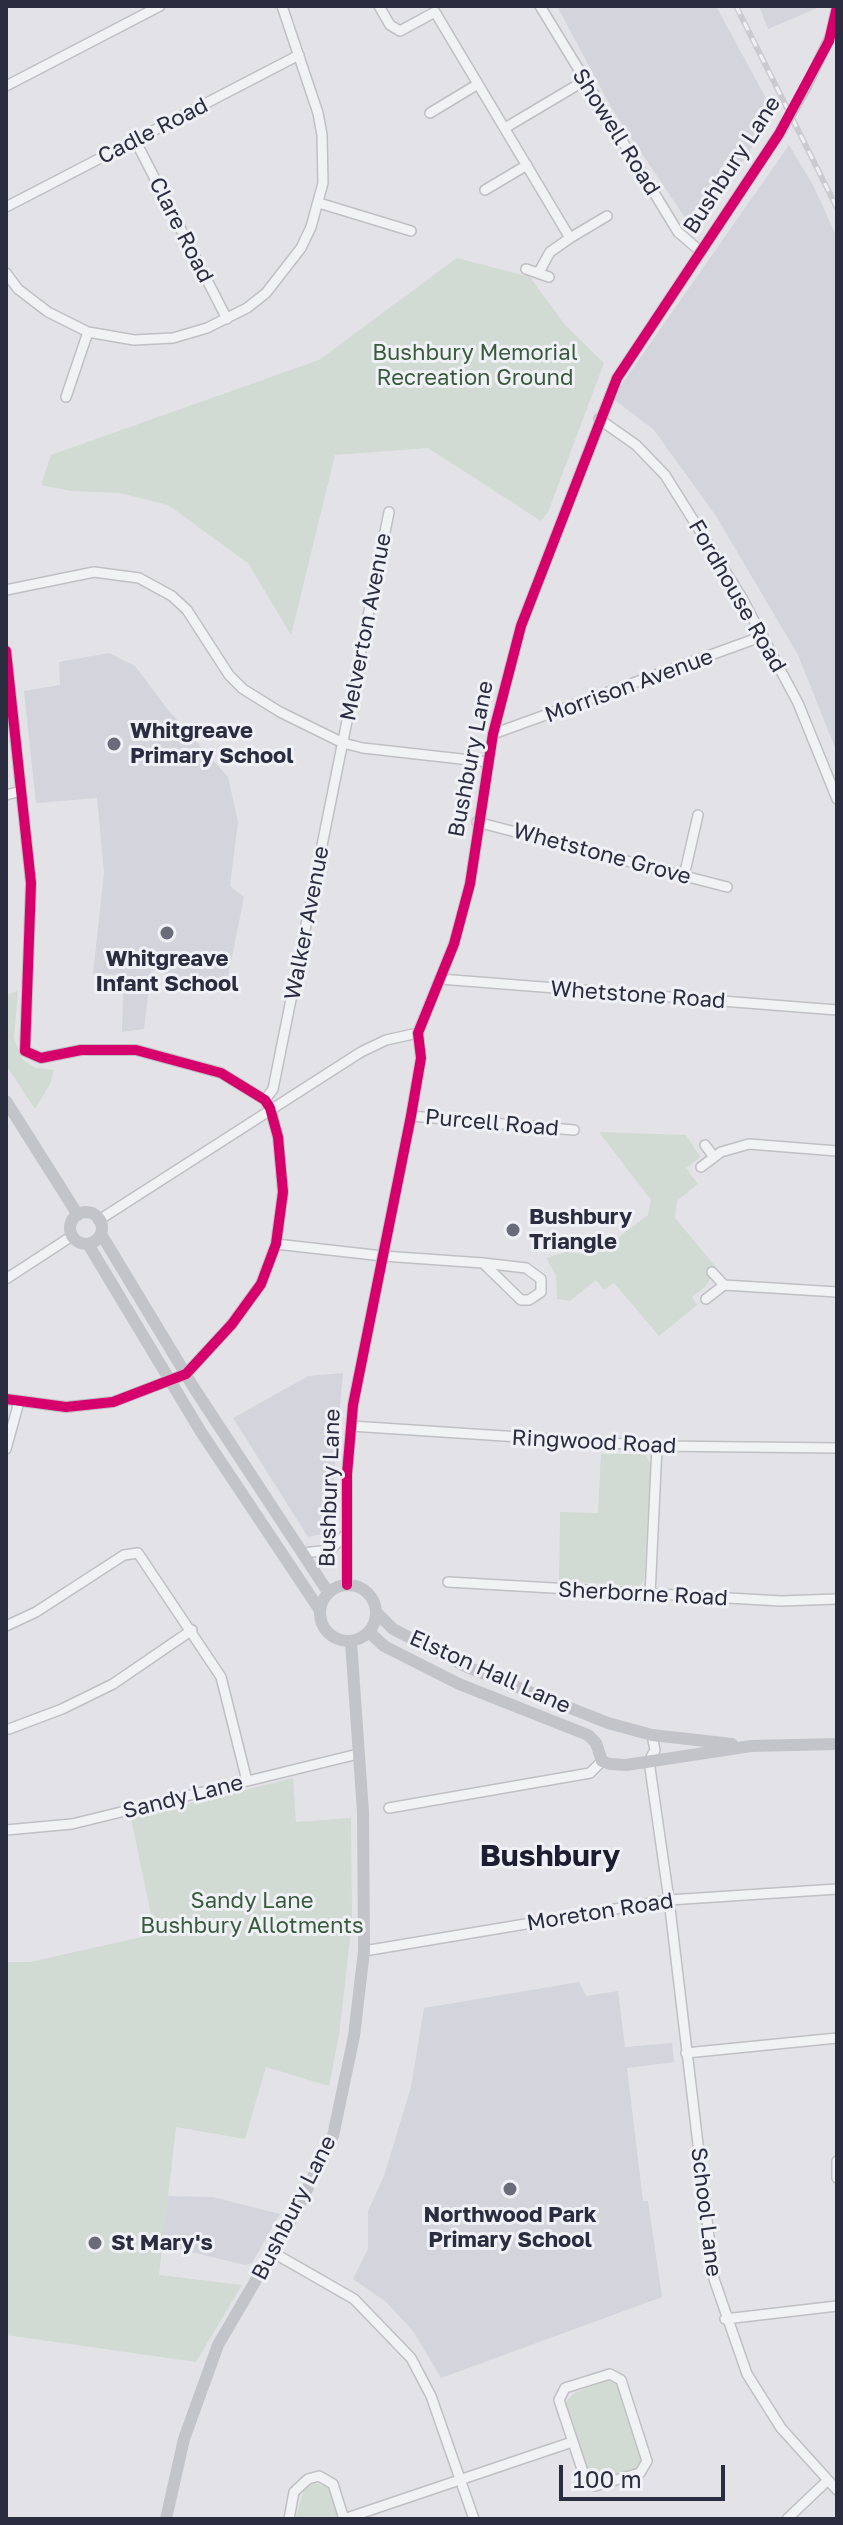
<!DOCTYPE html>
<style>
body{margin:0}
#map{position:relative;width:843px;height:2525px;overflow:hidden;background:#e3e3e7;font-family:"Golos Text",sans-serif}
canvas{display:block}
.frame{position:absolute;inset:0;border:8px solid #2a2c40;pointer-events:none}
.scale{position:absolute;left:559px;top:2465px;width:166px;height:36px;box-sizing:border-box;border:4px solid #2a2c40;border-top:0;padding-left:10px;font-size:24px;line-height:28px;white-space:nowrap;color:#2a2c40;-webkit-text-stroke:6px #f0f1f6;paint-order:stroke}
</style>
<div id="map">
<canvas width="843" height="2525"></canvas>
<div class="frame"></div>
<div class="scale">100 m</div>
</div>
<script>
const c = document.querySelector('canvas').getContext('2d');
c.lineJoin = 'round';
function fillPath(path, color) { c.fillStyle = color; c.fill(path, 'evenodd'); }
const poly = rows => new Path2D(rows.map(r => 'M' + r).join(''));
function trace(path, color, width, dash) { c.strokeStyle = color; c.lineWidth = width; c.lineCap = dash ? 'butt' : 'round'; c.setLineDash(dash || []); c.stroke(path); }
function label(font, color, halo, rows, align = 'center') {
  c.font = font + ' "Golos Text",sans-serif'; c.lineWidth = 6; c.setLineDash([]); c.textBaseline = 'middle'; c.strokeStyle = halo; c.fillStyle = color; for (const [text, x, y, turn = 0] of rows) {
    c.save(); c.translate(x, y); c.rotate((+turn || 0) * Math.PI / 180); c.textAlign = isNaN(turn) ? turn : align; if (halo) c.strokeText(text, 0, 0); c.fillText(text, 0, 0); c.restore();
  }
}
fillPath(poly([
 [557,6,716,6,774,113,696,234,612,109],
 [759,6,822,6,768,29],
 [789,145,814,187,837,238,837,753,798,655,716,516,654,430,612,398],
 [109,653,135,666,169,711,228,777,238,822,230,886,244,897,226,987,151,970,144,1029,122,1032,124,975,93,974,104,873,97,798,36,803,24,691,60,685,59,662],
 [343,1373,330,1522,326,1533,308,1537,233,1418,308,1376],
 [579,1982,586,1996,618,1991,625,2047,672,2043,674,2062,627,2068,643,2201,648,2201,662,2297,441,2378,413,2331,386,2302,353,2279,368,2249,368,2211,384,2176,411,2087,424,2008],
 [168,2196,213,2197,280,2214,252,2263,245,2265,162,2245]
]), '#d3d4dc');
fillPath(poly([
 [457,258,530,277,565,325,604,363,548,512,541,521,428,448,335,455,291,635,248,563,168,505,120,493,71,491,41,485,51,455,319,360],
 [18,991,14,1038,23,1060,35,1068,54,1070,50,1084,35,1109,6,1065,6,995],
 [599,1132,686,1135,700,1157,686,1168,698,1184,677,1201,675,1218,716,1267,706,1286,692,1297,697,1305,659,1336,614,1283,604,1290,596,1280,570,1301,557,1299,556,1275,546,1258,566,1252,595,1255,648,1215,651,1200],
 [601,1454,645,1454,651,1465,644,1580,639,1586,559,1581,560,1512,598,1513],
 [293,1778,296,1822,351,1818,352,1923,339,2035,329,2086,266,2067,245,2139,176,2127,159,2275,242,2285,196,2362,6,2335,6,1962,30,1962,155,1934,131,1818],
 [608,2380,619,2386,643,2458,640,2468,601,2483,590,2476,566,2402,574,2393],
 [314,2483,328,2487,339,2519,295,2519,304,2490]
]), '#d1dad3');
const street = poly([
 [379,6,390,25,400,31,435,12,570,238,607,216],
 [540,6,678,232,700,251],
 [6,86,160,6],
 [430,113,478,84],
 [505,128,584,81],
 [135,140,227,319],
 [485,190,527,165],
 [319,203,411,231],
 [6,207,299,55],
 [526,269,549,277],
 [539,272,550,252,570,238],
 [6,273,18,289,48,312,88,332,134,340,173,338,207,328,247,308,266,293,301,248,311,227,323,183,322,135,318,113,282,6],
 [66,397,88,332],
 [599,419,636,445,665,475,742,598,798,703,837,799],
 [6,590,94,572,139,578,172,596,187,610,229,675,243,689,280,712,343,743,363,748,488,762],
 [6,651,31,883,25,1051,41,1058,81,1050,136,1050,221,1073,265,1100,270,1108,278,1137,283,1192,276,1244,261,1284,232,1324,186,1374,113,1402,66,1407,6,1399],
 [493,734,763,636],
 [6,795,21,791],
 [477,822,727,887],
 [684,876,698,815],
 [440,979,837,1010],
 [265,1100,273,1089,389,512],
 [411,1116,574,1130],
 [705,1145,714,1157],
 [701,1167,721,1152,749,1144,837,1151],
 [99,1220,361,1052,386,1040,418,1033],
 [276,1244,383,1256,483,1263,526,1268,541,1279,541,1292,529,1300,521,1300,483,1263],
 [6,1279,72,1236],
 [724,1285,837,1292],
 [706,1299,724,1285,712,1272],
 [351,1426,657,1446,837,1448],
 [6,1449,19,1402],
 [303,1553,330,1550,346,1534],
 [448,1582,781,1601,837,1599],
 [650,1595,657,1446],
 [6,1626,36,1612,124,1555,138,1553,221,1677,247,1781],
 [9,1729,62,1709,113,1684,192,1630],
 [652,1735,655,1750,649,1761,669,1900,714,2279,747,2374,781,2428,837,2490],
 [389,1808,590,1773,602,1761],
 [6,1830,72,1824,358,1754],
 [364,1951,669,1900,837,1889],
 [686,2053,837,2038],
 [837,2161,837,2178],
 [272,2252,354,2299,411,2358,431,2396,474,2519],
 [725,2319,837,2306],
 [610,2374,621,2380,647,2461,640,2473,595,2486,584,2475,559,2400,565,2388,610,2374],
 [289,2519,294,2492,308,2479,319,2476,333,2484,344,2519],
 [344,2519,572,2442],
 [787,2519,827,2481]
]);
trace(street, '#c0c0c4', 12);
trace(street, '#f1f2f4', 9);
trace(poly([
 [806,87,830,37,837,7],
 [6,1101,78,1215],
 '70 1228a16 16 0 1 1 32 0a16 16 0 1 1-32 0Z',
 [101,1234,194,1388,328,1592],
 [88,1244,201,1432,319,1609],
 '320 1613a28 28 0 1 1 56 0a28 28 0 1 1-56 0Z',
 [347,1585,347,1474,353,1405,411,1116,421,1058,418,1033,454,944,470,884,493,734,521,626,617,378,779,134],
 [376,1612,393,1629,467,1667,608,1723,652,1735,732,1744],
 [369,1632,384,1646,459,1684,588,1735,596,1743,602,1761,610,1764,626,1765,751,1746,837,1744],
 [166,2519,184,2439,218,2345,298,2208,333,2136,354,2036,364,1951,363,1812,351,1642]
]), '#c3c4c9', 12);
const rail = poly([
 [736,6,837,208]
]);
trace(rail, '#cbcbcf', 6);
trace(rail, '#f0f1f6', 3, [9]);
trace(poly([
 [779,134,806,87]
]), '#c3c4c9', 12);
trace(poly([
 [6,651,31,883,25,1051,41,1058,81,1050,136,1050,221,1073,265,1100,270,1108,278,1137,283,1192,276,1244,261,1284,232,1324,186,1374,113,1402,66,1407,6,1399],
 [347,1585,347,1474,353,1405,411,1116,421,1058,418,1033,454,944,470,884,493,734,521,626,617,378,779,134,829,41,837,7]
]), '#d6006c', 10);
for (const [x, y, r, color] of [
 [114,744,8,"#6b6c7a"],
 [167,933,8,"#6b6c7a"],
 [513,1230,8,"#6b6c7a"],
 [510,2189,8,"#6b6c7a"],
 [95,2243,8,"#6b6c7a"]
]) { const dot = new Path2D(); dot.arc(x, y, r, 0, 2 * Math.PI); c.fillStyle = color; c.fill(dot); trace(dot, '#f0f1f6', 3); }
label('22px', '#2a2c40', '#f0f1f6', [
 ["Cadle Road",153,131,-27],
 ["Showell Road",616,132,58],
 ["Bushbury Lane",732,165,-57],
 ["Clare Road",181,230,63],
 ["Fordhouse Road",737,596,60],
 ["Melverton Avenue",366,627,-79],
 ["Morrison Avenue",629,686,-20],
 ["Bushbury Lane",471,759,-79],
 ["Whetstone Grove",602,854,15],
 ["Walker Avenue",307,923,-79],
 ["Whetstone Road",638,995,4],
 ["Purcell Road",492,1123,5],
 ["Ringwood Road",594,1442,3],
 ["Bushbury Lane",330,1488,-88],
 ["Sherborne Road",643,1594,3],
 ["Elston Hall Lane",490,1672,24],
 ["Sandy Lane",183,1797,-14],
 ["Moreton Road",600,1912,-9],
 ["Bushbury Lane",294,2208,-63],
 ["School Lane",706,2212,83]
]);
label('22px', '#385b3b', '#f0f1f6', [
 ["Bushbury Memorial",475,353],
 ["Recreation Ground",475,378],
 ["Sandy Lane",252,1901],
 ["Bushbury Allotments",252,1926]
]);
label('bold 22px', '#2a2c40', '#f0f1f6', [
 ["Whitgreave",130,731],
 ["Primary School",130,756],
 ["Whitgreave",167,959,"center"],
 ["Infant School",167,984,"center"],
 ["Bushbury",529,1217],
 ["Triangle",529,1242],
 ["Northwood Park",510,2215,"center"],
 ["Primary School",510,2240,"center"],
 ["St Mary's",111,2243]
], 'left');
label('bold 30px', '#1c1d31', '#f0f1f6', [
 ["Bushbury",550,1856]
]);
</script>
